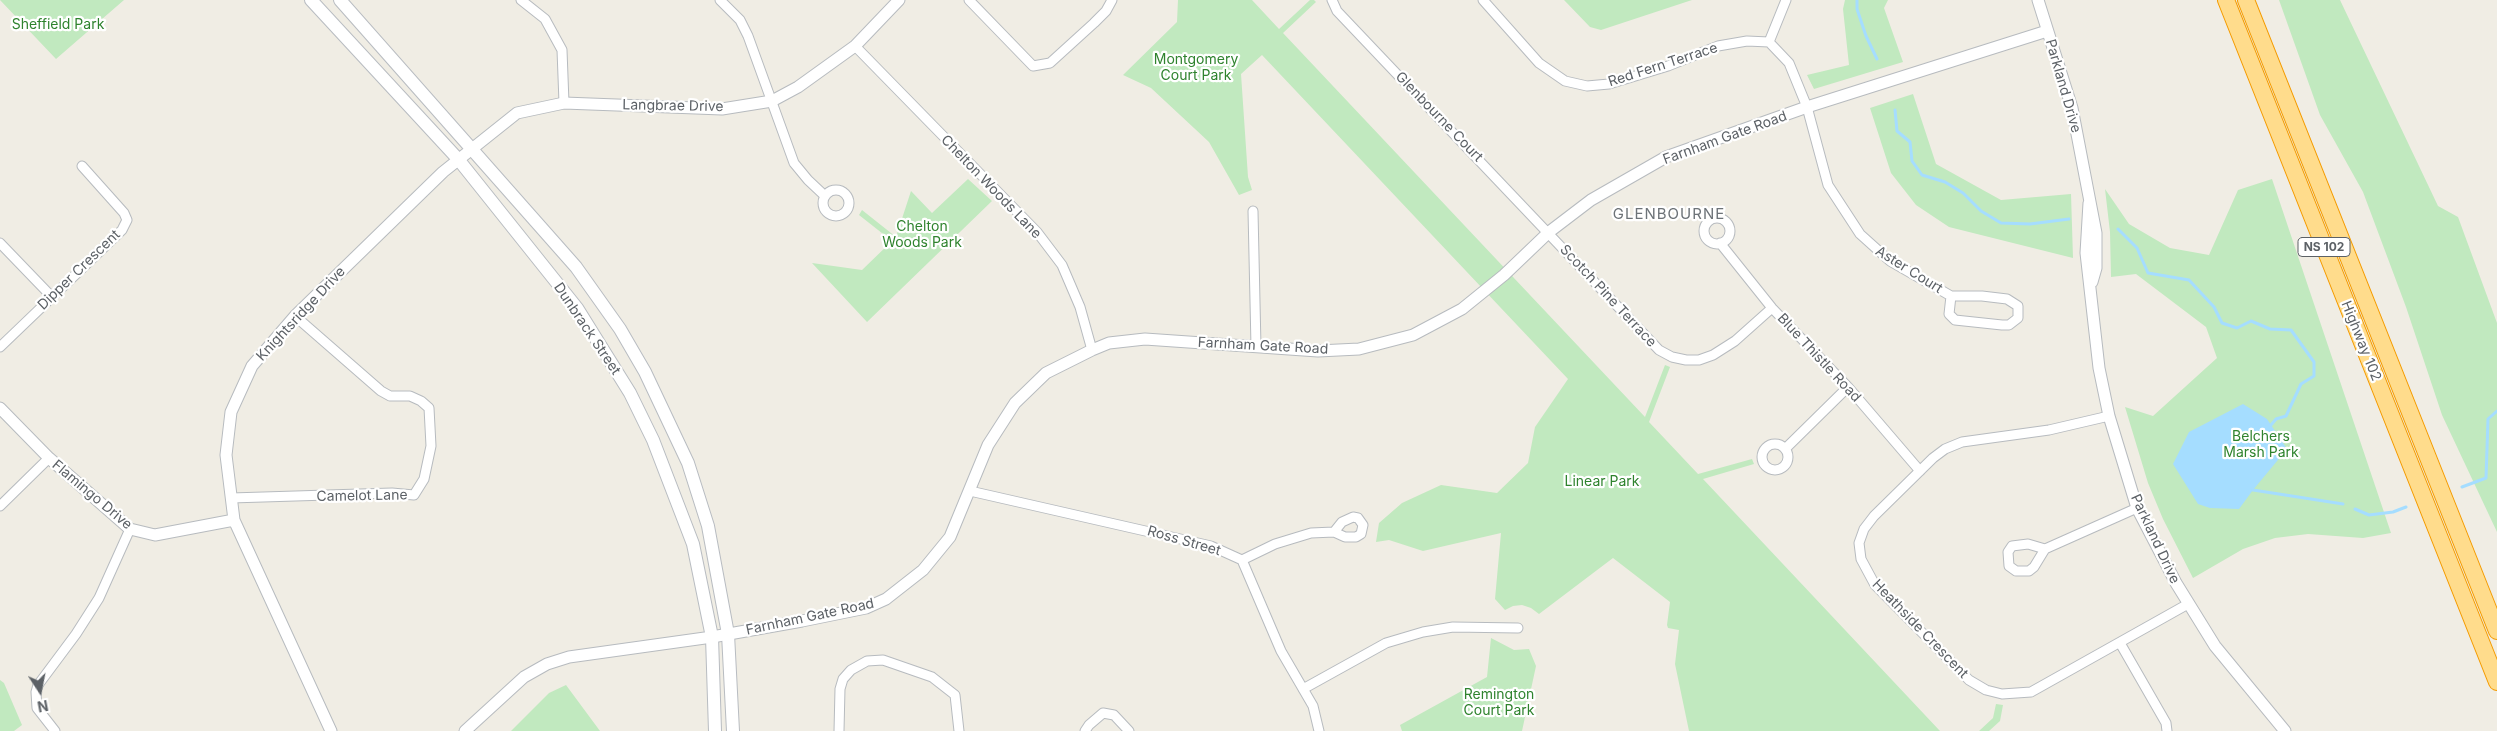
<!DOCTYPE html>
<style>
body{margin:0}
#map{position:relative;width:2497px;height:731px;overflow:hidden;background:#f0ede4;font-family:Inter,sans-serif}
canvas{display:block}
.north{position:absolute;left:15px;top:666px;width:50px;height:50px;-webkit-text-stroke:4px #fff;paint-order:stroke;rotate:169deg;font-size:14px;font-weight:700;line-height:20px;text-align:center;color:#5c6166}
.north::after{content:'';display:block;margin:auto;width:18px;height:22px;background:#5c6166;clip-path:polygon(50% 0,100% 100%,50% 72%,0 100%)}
</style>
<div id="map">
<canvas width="2497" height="731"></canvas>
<div class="north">N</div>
</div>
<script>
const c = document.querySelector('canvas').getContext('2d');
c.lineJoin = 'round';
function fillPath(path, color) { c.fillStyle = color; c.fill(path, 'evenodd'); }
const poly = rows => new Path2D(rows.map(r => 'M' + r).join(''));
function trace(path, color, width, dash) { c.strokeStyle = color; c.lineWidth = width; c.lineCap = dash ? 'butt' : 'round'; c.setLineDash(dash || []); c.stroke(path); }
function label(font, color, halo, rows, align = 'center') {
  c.font = font + ' Inter,sans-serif'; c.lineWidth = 4.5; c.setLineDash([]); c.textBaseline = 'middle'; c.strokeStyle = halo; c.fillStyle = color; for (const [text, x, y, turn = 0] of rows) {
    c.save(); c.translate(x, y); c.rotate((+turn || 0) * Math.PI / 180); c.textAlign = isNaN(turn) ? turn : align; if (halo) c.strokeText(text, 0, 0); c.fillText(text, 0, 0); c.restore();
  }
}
fillPath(poly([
 [0,0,124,0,56,59],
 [1178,0,1252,0,1279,29,1310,0,1314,0,1316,2,1283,33,1645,417,1665,365,1670,367,1649,422,1698,474,1752,459,1754,464,1703,479,1940,731,1689,731,1675,664,1679,630,1668,628,1667,625,1670,602,1613,558,1539,614,1531,608,1522,605,1513,606,1505,610,1495,599,1501,533,1423,551,1389,540,1376,542,1379,523,1402,503,1441,485,1497,493,1528,463,1535,427,1568,379,1262,55,1241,74,1248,177,1252,190,1239,195,1209,142,1151,88,1123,75,1177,22],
 [1564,0,1692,0,1601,30,1590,27],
 [1845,0,1888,0,1884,8,1903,62,1814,89,1807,75,1849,65,1843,9],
 [2279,0,2340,0,2438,206,2458,217,2497,323,2497,532,2442,415,2406,307,2363,192,2320,115],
 [1913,94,1936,164,2001,200,2071,194,2073,258,1949,227,1916,205,1891,173,1870,108],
 [968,179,992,201,867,322,812,263,862,270,892,241,859,215,862,210,896,237,911,191,932,213],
 [2272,179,2391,533,2363,538,2308,534,2275,538,2243,549,2193,578,2163,519,2148,483,2125,407,2153,416,2217,358,2206,327,2136,274,2111,277,2110,232,2105,189,2129,224,2170,248,2209,255,2238,190],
 [1491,638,1514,650,1529,649,1536,666,1522,731,1402,731,1400,725,1487,677],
 [0,680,4,683,22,725,14,731,0,731],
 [566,685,600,731,511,731,549,693],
 [1996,704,2003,705,2000,721,1989,731,1979,731,1993,718]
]), '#c1e9bf');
fillPath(poly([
 [2243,404,2267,419,2287,449,2253,490,2239,509,2210,508,2198,504,2173,464,2189,432]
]), '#a5ddff');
trace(poly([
 [1857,0,1857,9,1866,36,1877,59],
 [1895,110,1897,131,1910,142,1912,161,1922,175,1945,182,1963,193,1981,211,2001,223,2030,224,2069,219],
 [2118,229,2137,248,2148,273,2189,280,2214,307,2222,323,2237,328,2251,321,2270,329,2291,330,2314,362,2314,376,2301,384,2286,416,2276,419,2271,425],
 [2462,487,2486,478,2488,419,2497,411],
 [2253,490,2343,504],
 [2355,509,2369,515,2393,512,2406,507]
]), '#a5ddff', 3);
const minor = poly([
 [521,0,545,19,562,50,564,103],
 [720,0,740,20,748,36,794,163,808,180,825,196],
 [969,0,1033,66,1050,63,1094,23,1106,11,1112,0],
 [1332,0,1337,11,1659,350,1672,357,1686,360,1699,360,1713,355,1735,341,1772,308],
 [1483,0,1539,63,1565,81,1587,86,1609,84,1668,66,1718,46,1747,41,1769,42,1789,63,1807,107,1828,185,1860,234,1890,261,1951,296],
 [1769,42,1786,0],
 [855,46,1037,232,1062,265,1080,307,1092,350],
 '823 203a13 13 0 1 1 26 0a13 13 0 1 1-26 0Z',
 [1253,211,1256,347],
 '1704 231a13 13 0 1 1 26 0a13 13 0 1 1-26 0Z',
 [0,243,52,297],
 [1720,243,1772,308,1848,387,1920,471],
 [1951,296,1982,296,2007,299,2018,306,2018,318,2009,325,2002,325,1955,320,1949,314,1951,296],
 [0,347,122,230,127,220,124,213,82,166],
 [2109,416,2049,430,1962,442,1945,449,1933,458,1874,516,1864,529,1859,543,1861,559,1875,585,1969,680,1986,690,2002,694,2031,692,2188,604],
 '1762 457a13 13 0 1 1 26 0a13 13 0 1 1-26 0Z',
 [1785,449,1848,387],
 [970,491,1211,546,1242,560,1281,651,1313,706,1319,731],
 [231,498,392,493,414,495,424,479,431,446,429,408,421,401,410,396,390,396,381,391,295,316],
 [0,506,49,458],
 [2045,549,2028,544,2012,546,2008,552,2009,566,2016,571,2029,571,2034,567,2045,549,2137,508],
 [1242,560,1275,544,1311,533,1334,532,1345,537,1356,537,1361,534,1363,525,1358,518,1353,517,1342,522,1334,532],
 [2120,643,2166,723,2167,731],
 [1303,689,1386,643,1423,632,1453,627,1518,628],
 [55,731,37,708,36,692,38,685,76,634,99,598,130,529],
 [839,731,840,689,843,679,851,670,867,661,883,660,932,677,955,695,959,731],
 [1085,731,1089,725,1103,713,1114,715,1129,731]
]);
const tertiary = poly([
 [2038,0,2072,108,2096,233,2096,268,2092,282],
 [2089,203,2086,253,2099,368,2109,416,2137,508,2176,583,2215,646,2285,731],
 [0,408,49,458,130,529,155,535,234,520],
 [331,731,234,520,226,455,231,412,252,366,295,316,443,172,517,113,564,103,722,109,772,101,798,87,855,46,899,0],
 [465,731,524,677,547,664,569,657,712,637,802,621,866,608,886,599,923,570,950,537,988,445,1015,403,1046,373,1092,350,1109,343,1145,339,1318,351,1359,349,1413,335,1462,309,1504,275,1549,232,1591,200,1666,157,1807,107,2047,31]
]);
const secondary = poly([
 [311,0,458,159,577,308,630,393,653,440,693,544,712,637,715,731],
 [340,0,576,267,620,329,645,372,688,463,708,526,728,634,733,731]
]);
const motorway = poly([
 [2226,0,2497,682],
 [2246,0,2497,631]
]);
trace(minor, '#b7bbbf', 11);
trace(tertiary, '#b7bbbf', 13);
trace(secondary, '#b8bcc1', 14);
trace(motorway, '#f49b00', 18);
trace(minor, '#fff', 9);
trace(tertiary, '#fff', 11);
trace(secondary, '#fff', 12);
trace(motorway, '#ffdc8c', 16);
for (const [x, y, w] of [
 [2324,247,52]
]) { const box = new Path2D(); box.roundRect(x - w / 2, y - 9.5, w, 19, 4); c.fillStyle = '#fff'; c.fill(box); trace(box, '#5c6166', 1); }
label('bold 12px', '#5c6166', null, [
 ["NS 102",2324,247]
]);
label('14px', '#2f832e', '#fff', [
 ["Sheffield Park",58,25],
 ["Montgomery",1196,60],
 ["Court Park",1196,76],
 ["Chelton",922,227],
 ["Woods Park",922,243],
 ["Belchers",2261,437],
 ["Marsh Park",2261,453],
 ["Linear Park",1602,482],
 ["Remington",1499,695],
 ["Court Park",1499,711]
]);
label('14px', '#5c6166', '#fff', [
 ["Red Fern Terrace",1663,65,-18],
 ["Parkland Drive",2063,86,74],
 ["Langbrae Drive",673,106,1],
 ["Glenbourne Court",1439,117,46],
 ["Farnham Gate Road",1725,138,-20],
 ["Chelton Woods Lane",991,187,46],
 ["Dipper Crescent",79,270,-44],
 ["Aster Court",1909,270,32],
 ["Scotch Pine Terrace",1608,296,47],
 ["Knightsridge Drive",301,314,-47],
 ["Dunbrack Street",587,329,56],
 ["Highway 102",2361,341,68],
 ["Farnham Gate Road",1263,346,3],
 ["Blue Thistle Road",1819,358,47],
 ["Flamingo Drive",92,495,40],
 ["Camelot Lane",362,496,-1],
 ["Parkland Drive",2155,539,65],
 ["Ross Street",1184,541,16],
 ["Farnham Gate Road",810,617,-12],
 ["Heathside Crescent",1920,629,46]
]);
c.letterSpacing = '1px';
label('15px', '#6d7378', '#fff', [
 ["GLENBOURNE",1669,214]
]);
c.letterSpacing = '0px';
</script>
